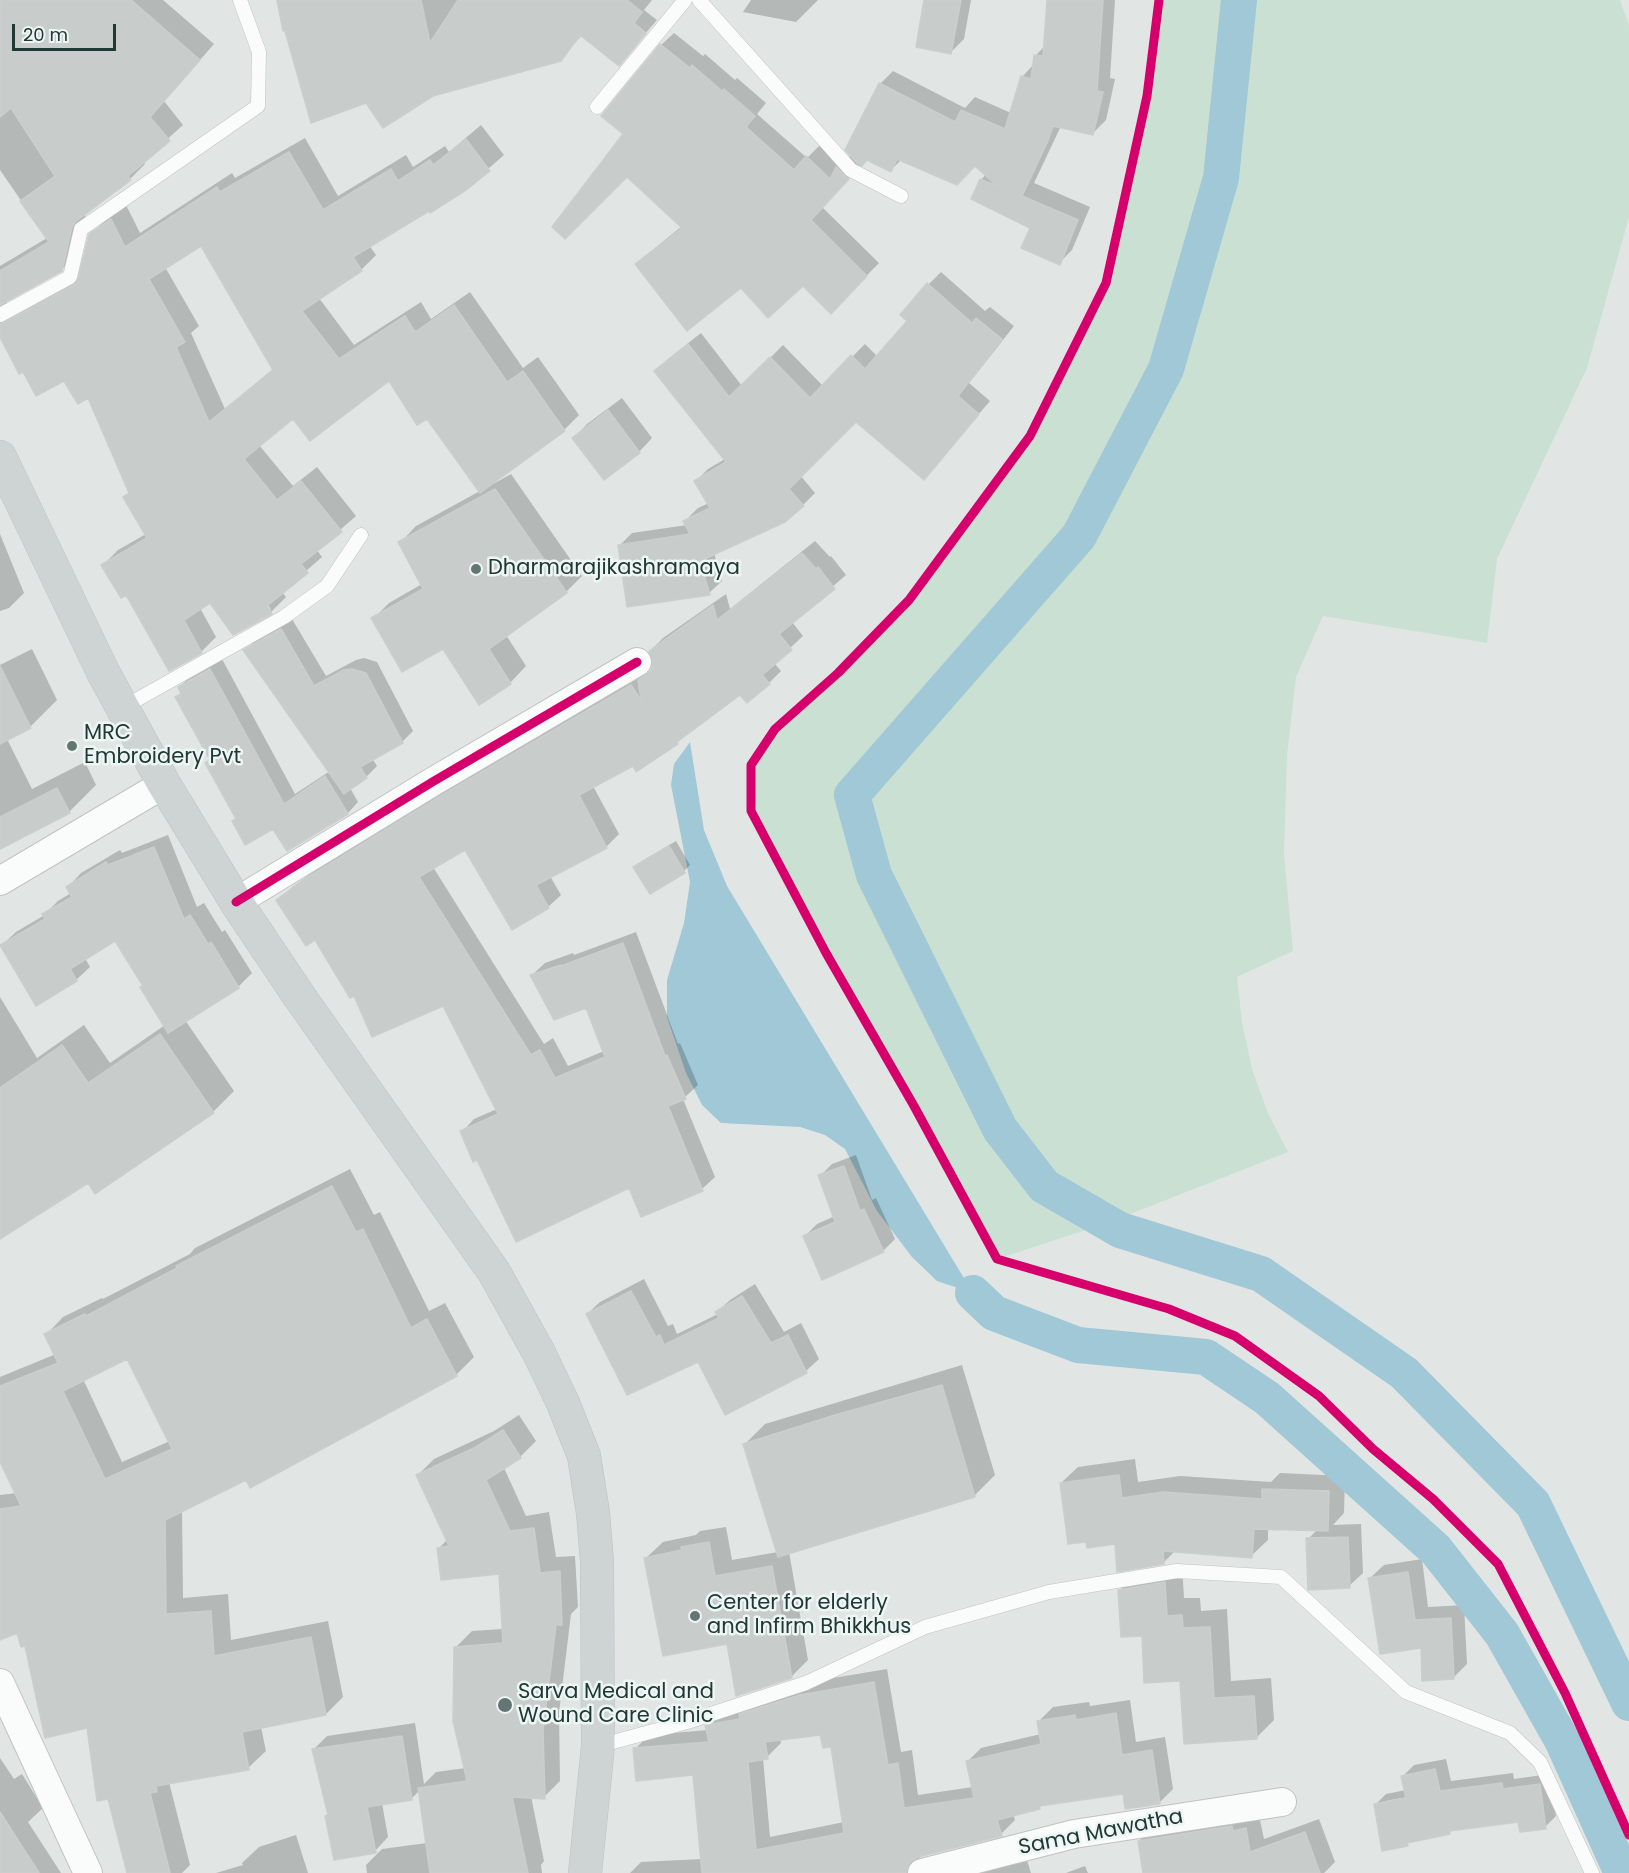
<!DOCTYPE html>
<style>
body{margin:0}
#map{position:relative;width:1629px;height:1873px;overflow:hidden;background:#e1e6e5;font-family:Poppins,sans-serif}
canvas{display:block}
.scale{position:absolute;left:12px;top:24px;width:104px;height:27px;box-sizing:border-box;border:3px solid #203935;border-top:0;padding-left:8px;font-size:18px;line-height:21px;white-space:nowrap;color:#203935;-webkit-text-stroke:4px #eef6f3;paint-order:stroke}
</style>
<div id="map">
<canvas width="1629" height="1873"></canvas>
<div class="scale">20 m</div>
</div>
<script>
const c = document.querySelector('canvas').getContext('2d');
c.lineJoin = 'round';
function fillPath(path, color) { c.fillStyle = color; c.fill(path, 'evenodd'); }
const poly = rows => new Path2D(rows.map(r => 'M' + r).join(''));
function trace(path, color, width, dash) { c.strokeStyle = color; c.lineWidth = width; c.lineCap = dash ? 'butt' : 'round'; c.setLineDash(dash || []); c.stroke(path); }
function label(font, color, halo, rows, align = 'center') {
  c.font = font + ' Poppins,sans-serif'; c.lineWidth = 5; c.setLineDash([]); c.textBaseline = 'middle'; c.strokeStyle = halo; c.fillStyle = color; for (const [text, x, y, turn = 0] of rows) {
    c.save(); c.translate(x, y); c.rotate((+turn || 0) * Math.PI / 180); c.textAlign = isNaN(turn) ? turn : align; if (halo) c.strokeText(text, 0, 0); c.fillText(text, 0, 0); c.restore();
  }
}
fillPath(poly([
 [1159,0,1620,0,1629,25,1629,217,1587,368,1497,559,1487,643,1323,616,1296,677,1287,756,1284,854,1293,951,1237,977,1242,1022,1252,1069,1268,1113,1288,1152,1110,1222,997,1259,914,1106,826,953,751,811,751,765,775,729,838,673,909,600,1030,436,1106,283,1147,96]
]), '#cae0d3');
fillPath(poly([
 [690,742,704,830,727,886,973,1293,937,1281,912,1257,877,1211,845,1149,825,1135,800,1127,721,1123,702,1105,686,1073,667,1017,667,980,684,923,690,882,671,785,674,764]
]), '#a1c8d6');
fillPath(poly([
 [0,0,163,0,214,44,164,101,183,125,143,161,145,164,130,179,86,212,77,254,61,270,6,300,7,305,21,308,81,276,90,235,106,220,126,205,140,233,232,173,235,178,305,138,338,196,406,155,413,167,445,146,449,152,481,125,504,155,465,189,369,245,376,255,361,270,319,298,354,345,421,302,431,319,470,292,523,368,538,357,579,415,564,430,494,481,495,483,511,474,582,576,566,592,506,635,526,666,510,683,479,703,444,647,373,619,389,603,422,584,400,543,416,526,480,491,428,417,389,378,293,417,259,445,293,486,317,467,356,516,317,550,322,557,282,592,286,597,271,612,211,601,200,608,216,637,201,652,127,593,103,565,118,550,146,534,125,497,130,492,89,396,0,333,0,266,47,238,0,170],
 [201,244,274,368,225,409,191,333,199,326,165,267],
 [265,599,271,610,268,610],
 [278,0,652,0,644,10,657,20,619,64,582,35,560,60,367,101],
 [751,0,818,0,796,22,743,12],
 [926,0,971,0,964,39,951,52],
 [1048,0,1115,0,1110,78,1115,79,1106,120,1093,133,1061,126,1034,183,1090,207,1072,250,1059,263,1031,227,981,180,986,174,976,164,902,159,890,171,867,158,822,207,879,263,831,312,803,284,741,286,637,264,650,252,682,226,625,134,661,45,674,33,703,56,705,54,735,80,737,78,766,103,757,114,807,158,820,145,841,165,851,155,880,84,893,71,965,108,975,97,1011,113,1022,77,1034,64,1035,56,1045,46],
 [941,272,985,311,990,307,1014,326,969,383,990,401,924,478,856,420,800,475,815,493,803,505,714,553,722,581,709,593,620,545,632,533,687,525,685,521,698,508,709,503,696,481,708,469,725,459,656,371,668,359,701,333,742,386,783,345,823,386,865,344,878,357,910,321,928,285],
 [622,398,652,438,639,452,574,438,587,424],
 [0,534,24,593,9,608,0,611],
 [815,541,830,557,831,556,846,575,792,622,803,636,774,663,781,671,769,683,740,693,691,729,677,743,637,770,633,764,593,786,619,834,606,847,550,876,561,895,548,907,465,847,433,867,544,1044,553,1038,568,1066,604,1051,587,1006,532,975,545,963,573,953,574,955,636,932,678,1044,680,1043,698,1085,683,1099,715,1177,702,1189,630,1186,478,1158,462,1132,474,1119,497,1109,444,1004,354,994,315,938,278,901,291,888,320,867,457,783,644,673,645,676,654,667,655,662,650,651,663,638,726,594,730,609],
 [292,619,326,676,356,660,364,658,377,662,413,731,402,742,372,758,377,766,366,777,350,788,358,802,348,813,288,849,273,827,238,818,211,759,177,698,182,692,180,687,190,676,222,659,295,794,330,771,245,650,256,640],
 [32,649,57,700,30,727,7,739,32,789,85,762,96,785,69,812,0,847,0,665],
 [168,835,197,907,204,903,222,932,225,930,252,973,238,987,185,1020,234,1091,213,1112,88,1181,0,1237,0,997,37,1058,84,1025,110,1063,165,1025,116,938,85,958,90,967,76,980,2,945,16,932,43,916,58,901,71,893,68,887,81,873,120,850,122,853],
 [676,841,690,865,684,871,650,892,635,868,642,861],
 [856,1155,872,1200,876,1198,895,1239,883,1251,805,1236,817,1224,835,1216,820,1176,832,1164],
 [350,1169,374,1215,380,1212,429,1311,445,1303,474,1357,456,1375,251,1486,247,1478,182,1510,183,1598,228,1594,231,1640,328,1621,343,1697,326,1714,261,1727,266,1751,248,1768,169,1782,190,1865,182,1873,136,1873,88,1727,26,1644,18,1631,0,1638,0,1495,17,1493,0,1458,0,1377,56,1354,46,1335,63,1317,102,1298,103,1299,190,1254,195,1248],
 [127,1357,170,1441,122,1462,83,1379],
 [644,1279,668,1326,673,1324,677,1334,718,1314,717,1312,730,1300,755,1284,784,1332,801,1323,819,1359,806,1371,726,1413,699,1360,587,1314,600,1302],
 [962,1365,995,1475,974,1496,789,1552,808,1660,791,1677,729,1643,646,1558,663,1542,696,1535,700,1531,726,1527,732,1560,778,1552,745,1444,765,1424],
 [519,1415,536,1441,520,1457,504,1468,526,1516,549,1512,556,1557,575,1556,578,1607,571,1614,559,1713,560,1781,544,1797,531,1796,544,1861,541,1865,542,1873,367,1873,366,1865,382,1849,427,1843,420,1790,411,1799,382,1803,388,1837,375,1851,329,1814,314,1749,327,1736,415,1723,424,1784,436,1772,466,1768,456,1647,472,1631,503,1629,500,1572,439,1548,448,1539,418,1475,434,1459,494,1431],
 [1135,1459,1138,1482,1180,1476,1271,1482,1280,1473,1345,1476,1344,1513,1333,1525,1361,1524,1363,1573,1349,1586,1308,1539,1317,1530,1268,1528,1268,1540,1251,1556,1175,1551,1163,1563,1116,1542,1061,1483,1078,1467],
 [1422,1559,1428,1607,1464,1605,1467,1664,1453,1678,1422,1646,1370,1578,1384,1565],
 [1182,1565,1184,1598,1200,1598,1201,1611,1227,1609,1231,1681,1271,1678,1274,1720,1256,1738,1181,1680,1144,1635,1120,1590,1138,1572],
 [887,1669,901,1752,912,1750,918,1795,973,1787,967,1762,981,1748,1041,1734,1039,1721,1053,1707,1089,1702,1090,1706,1130,1700,1136,1742,1165,1737,1173,1789,1159,1803,1125,1793,1043,1804,1039,1808,1013,1814,1015,1820,1001,1834,920,1855,919,1862,928,1873,630,1873,641,1862,702,1859,694,1773,635,1749,649,1735,708,1730,707,1726,721,1712,815,1681],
 [822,1734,833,1745,844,1822,770,1837,763,1758,767,1757,781,1743,780,1738],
 [0,1758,14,1779,22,1774,43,1808,28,1822,61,1873,0,1873],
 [1446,1759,1451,1781,1513,1773,1514,1779,1550,1774,1556,1816,1545,1827,1520,1820,1452,1830,1449,1832,1411,1840,1407,1844,1375,1805,1386,1794,1406,1790,1403,1776,1414,1765],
 [1413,1796,1414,1799,1386,1804,1386,1801],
 [1259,1815,1264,1839,1319,1819,1335,1862,1324,1873,1144,1873,1139,1841,1153,1827],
 [296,1835,308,1873,216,1873,243,1865,242,1863,259,1847],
 [1025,1854,1031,1873,951,1873],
 [1085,1866,1088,1873,1066,1873]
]), '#0003');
trace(poly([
 [1239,0,1221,178,1166,369,1079,536,852,795,874,875,1000,1129,1044,1186,1120,1230,1261,1274,1404,1373,1533,1504,1629,1703],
 [973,1293,994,1313,1078,1345,1206,1357,1267,1398,1436,1550,1502,1634,1563,1742,1622,1873]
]), '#a1c8d6', 36);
const building = poly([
 [0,0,131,0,200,60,150,117,170,141,128,176,131,180,75,222,72,227,62,271,0,305,0,271,49,242,20,201,55,176,11,108,0,117,0,0],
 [277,0,421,0,430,43,458,0,627,0,642,12,634,23,646,33,619,66,580,35,561,61,433,96,383,128,366,103,311,123,285,31,283,31,277,0],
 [924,0,961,0,951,54,916,47,924,0],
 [1047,0,1103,0,1097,91,1103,92,1093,135,1053,126,1047,143,1022,196,1078,220,1060,265,1021,248,1030,228,971,199,980,179,997,186,975,166,957,185,897,159,891,172,867,160,862,166,857,163,845,150,879,83,955,122,961,110,1005,129,1021,76,1031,79,1034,55,1043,56,1047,0],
 [660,44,690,68,692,65,722,91,724,89,755,116,746,127,794,170,806,156,830,179,836,167,849,179,811,220,867,276,831,314,803,286,768,318,741,288,687,331,635,264,682,228,627,177,565,239,552,227,623,134,601,116,660,44],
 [466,139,490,171,466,190,430,213,429,211,353,257,362,271,302,311,339,359,405,316,415,332,454,305,507,382,523,371,565,431,480,493,427,419,417,425,389,381,310,441,293,419,244,459,277,500,301,481,342,532,301,564,308,573,267,606,272,614,233,635,210,603,184,620,202,653,169,671,126,595,121,598,101,565,147,538,123,497,129,493,88,398,78,404,64,381,36,396,23,372,19,374,0,337,0,324,77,283,89,234,111,219,125,247,217,187,220,192,289,152,323,210,391,169,398,181,430,160,433,165,466,139],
 [201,246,273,370,209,422,176,347,185,342,149,279,201,246],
 [927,283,972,323,976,318,1002,339,958,396,979,414,924,480,856,422,789,489,804,506,785,522,700,561,710,595,627,607,618,545,690,534,683,521,710,508,694,481,726,462,654,371,688,344,729,397,770,357,810,398,851,355,865,369,907,321,900,315,927,283],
 [608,410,640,453,604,480,572,438,608,410],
 [495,489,567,593,489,649,511,684,479,705,443,649,402,672,371,618,423,589,398,542,495,489],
 [802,553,816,569,818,567,835,589,779,634,792,650,762,675,770,684,747,703,740,695,677,742,678,744,636,772,633,766,579,795,607,848,536,885,549,908,512,930,465,850,419,877,531,1055,540,1050,555,1078,605,1057,586,1008,554,1020,530,975,561,965,561,966,623,943,665,1056,667,1055,686,1099,668,1106,703,1191,641,1217,629,1188,516,1242,477,1160,473,1162,460,1131,498,1114,443,1006,372,1037,354,996,350,998,315,940,306,946,276,900,305,879,442,795,631,685,641,700,638,680,651,671,653,662,649,651,713,605,717,620,802,553],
 [281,629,314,686,344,670,352,669,366,673,403,743,360,767,367,778,344,794,243,650,281,629],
 [0,666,31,728,0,744,0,666],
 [210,669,284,804,325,776,348,814,287,851,273,829,245,845,232,821,236,819,205,763,210,760,175,697,181,694,178,687,210,669],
 [57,788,70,813,0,849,0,817,57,788],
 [669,846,685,873,650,894,633,867,669,846],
 [154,847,184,919,190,915,208,944,211,942,239,988,168,1033,140,987,143,986,115,941,70,969,77,981,36,1006,0,945,45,919,42,914,72,897,66,887,106,862,108,865,154,847],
 [160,1034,214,1113,95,1194,88,1183,0,1239,0,1088,62,1045,88,1083,160,1034],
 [844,1166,860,1211,864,1209,884,1252,822,1280,803,1236,835,1222,818,1175,844,1166],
 [332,1186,356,1232,363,1229,411,1328,427,1319,457,1376,250,1488,246,1480,165,1520,166,1614,211,1611,214,1656,311,1637,326,1715,242,1732,249,1770,156,1786,157,1792,150,1793,170,1873,127,1873,108,1799,97,1801,87,1728,45,1738,25,1646,21,1647,17,1633,0,1640,0,1509,21,1506,0,1462,0,1386,58,1363,44,1334,85,1314,86,1316,177,1268,176,1266,332,1186],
 [127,1359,172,1449,105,1479,63,1391,127,1359],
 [631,1291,656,1337,660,1335,664,1345,719,1318,715,1312,742,1296,771,1343,788,1335,807,1373,725,1415,698,1362,627,1395,586,1314,631,1291],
 [942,1385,975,1497,778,1557,743,1444,835,1415,942,1385],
 [503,1430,521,1458,486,1480,510,1531,534,1528,540,1573,560,1571,562,1625,556,1625,543,1730,545,1799,512,1797,528,1873,430,1873,418,1788,467,1781,453,1721,454,1647,503,1643,499,1574,441,1580,437,1548,449,1546,416,1475,476,1447,503,1430],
 [1119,1475,1122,1498,1163,1492,1262,1499,1262,1489,1329,1491,1328,1531,1254,1529,1252,1558,1163,1551,1164,1564,1117,1572,1115,1544,1087,1548,1086,1542,1068,1544,1060,1483,1119,1475],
 [1348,1537,1350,1588,1308,1590,1306,1538,1348,1537],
 [709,1542,715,1576,772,1566,792,1678,736,1696,727,1644,663,1656,644,1558,682,1550,681,1547,709,1542],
 [1408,1572,1415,1620,1451,1618,1454,1679,1422,1681,1421,1648,1380,1654,1368,1578,1408,1572],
 [1165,1582,1167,1616,1182,1615,1183,1628,1210,1627,1214,1698,1254,1696,1257,1739,1184,1744,1180,1681,1144,1683,1142,1636,1121,1637,1118,1590,1165,1582],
 [874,1682,888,1765,898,1763,904,1808,974,1798,966,1761,1041,1744,1037,1721,1075,1715,1076,1720,1116,1713,1122,1755,1152,1750,1160,1804,1125,1809,1123,1794,1039,1806,1040,1809,997,1820,1002,1836,918,1857,910,1862,906,1873,702,1873,693,1775,636,1781,633,1748,709,1742,705,1725,740,1719,739,1714,800,1695,874,1682],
 [820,1735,823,1748,831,1747,844,1833,756,1850,748,1762,768,1759,765,1742,820,1735],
 [402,1736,412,1800,367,1807,376,1853,334,1860,325,1816,328,1815,312,1749,402,1736],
 [1435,1769,1440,1791,1502,1783,1503,1789,1540,1784,1546,1829,1520,1832,1518,1822,1449,1831,1450,1834,1407,1843,1408,1846,1382,1851,1374,1804,1406,1798,1401,1776,1435,1769],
 [0,1812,39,1873,0,1873,0,1812],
 [1232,1826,1233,1831,1246,1828,1250,1852,1305,1832,1320,1873,1143,1873,1138,1841,1232,1826]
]);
fillPath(building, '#c8cdcc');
trace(building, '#cacfce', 1.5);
const service = poly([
 [699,0,851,170,901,196],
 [597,107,685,0],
 [0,315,70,277,81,229,258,106,259,52,240,0],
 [122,708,284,617,327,586,361,535],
 [598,1746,687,1722,806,1683,925,1627,1049,1592,1177,1571,1281,1577,1406,1692,1510,1733,1540,1762,1592,1873]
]);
const minor = poly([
 [0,881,164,784],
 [236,902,434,781,637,662],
 [0,1683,88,1873],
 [922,1873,1074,1834,1282,1802]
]);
const primary = poly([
 [0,457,103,672,164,784,236,902,299,996,494,1272,539,1353,563,1403,584,1456,593,1513,597,1562,598,1746,585,1873]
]);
trace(service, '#bec3c2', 15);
trace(minor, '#bec3c2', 30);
trace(primary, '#bbc3c2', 34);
trace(service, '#fafbfb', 14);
trace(minor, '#fafbfb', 28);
trace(primary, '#cdd4d3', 33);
trace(poly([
 [1159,0,1147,96,1106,283,1030,436,909,600,838,673,775,729,751,765,751,811,826,953,914,1106,997,1259,1169,1309,1235,1336,1319,1396,1373,1449,1433,1499,1498,1564,1565,1693,1629,1835],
 [236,902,434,781,637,662]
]), '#d6006c', 9);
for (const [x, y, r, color] of [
 [476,569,6,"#647673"],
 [72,746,6,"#647673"],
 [695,1616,6,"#647673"],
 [505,1705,8,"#647673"]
]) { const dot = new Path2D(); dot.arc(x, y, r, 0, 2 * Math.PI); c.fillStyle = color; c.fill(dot); trace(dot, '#eef6f3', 2); }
label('21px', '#203935', '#eef6f3', [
 ["Dharmarajikashramaya",488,569],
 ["MRC",84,734],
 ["Embroidery Pvt",84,758],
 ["Center for elderly",707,1604],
 ["and Infirm Bhikkhus",707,1628],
 ["Sarva Medical and",518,1693],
 ["Wound Care Clinic",518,1717]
], 'left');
label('21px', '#203935', '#eef6f3', [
 ["Sama Mawatha",1101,1833,-11]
]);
</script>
